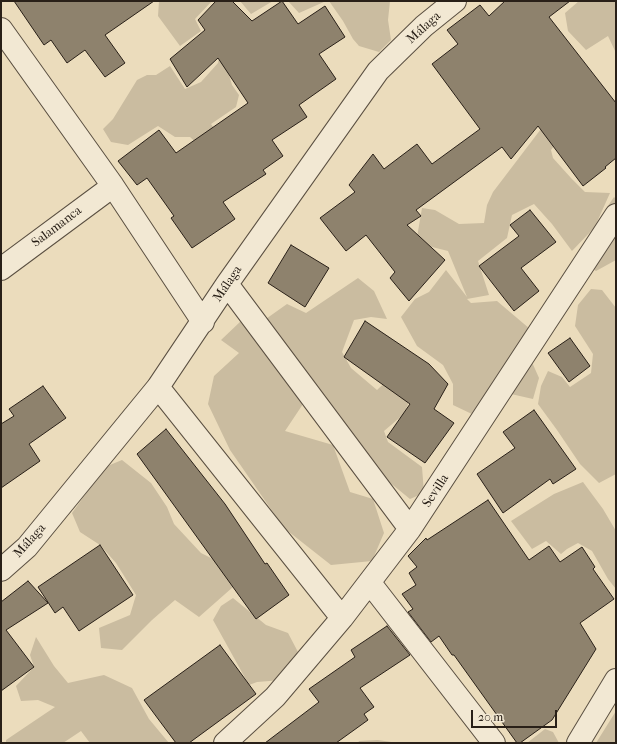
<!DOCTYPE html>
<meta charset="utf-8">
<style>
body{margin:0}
#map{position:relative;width:617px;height:744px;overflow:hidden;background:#ebdcbc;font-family:"IM FELL French Canon",serif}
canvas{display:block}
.frame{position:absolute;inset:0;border:2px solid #292018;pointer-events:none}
.scale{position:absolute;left:471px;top:710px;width:86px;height:18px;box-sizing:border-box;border:2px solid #292018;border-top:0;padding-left:5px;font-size:12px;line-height:14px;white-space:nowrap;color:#292018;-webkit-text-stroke:3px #f2e8d3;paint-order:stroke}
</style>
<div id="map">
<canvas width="617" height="744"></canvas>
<div class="frame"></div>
<div class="scale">20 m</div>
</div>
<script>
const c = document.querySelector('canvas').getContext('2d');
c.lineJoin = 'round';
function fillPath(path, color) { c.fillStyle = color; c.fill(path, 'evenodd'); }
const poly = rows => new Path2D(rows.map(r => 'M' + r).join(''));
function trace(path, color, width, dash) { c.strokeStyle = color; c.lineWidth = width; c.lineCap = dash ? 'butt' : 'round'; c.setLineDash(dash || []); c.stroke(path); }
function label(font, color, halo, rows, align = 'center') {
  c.font = font + ' "IM FELL French Canon",serif'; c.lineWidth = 3.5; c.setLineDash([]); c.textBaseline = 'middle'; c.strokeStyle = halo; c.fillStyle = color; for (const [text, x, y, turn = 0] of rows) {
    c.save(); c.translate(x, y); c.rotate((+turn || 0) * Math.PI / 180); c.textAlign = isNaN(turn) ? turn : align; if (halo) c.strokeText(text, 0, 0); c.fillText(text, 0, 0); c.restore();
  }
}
fillPath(poly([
 [159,1,212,1,195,19,201,31,180,46,158,16],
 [240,1,273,1,251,14],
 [288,1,326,1,299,13],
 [329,1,390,1,388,20,391,40,379,52,359,46,353,39,343,21],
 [579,1,616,1,616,53,608,36,586,50,568,31,565,13],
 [221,47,232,85,239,95,236,107,211,124,216,131,204,150,190,137,175,137,158,126,128,145,111,142,103,129,113,119,137,80,147,75,156,75,170,66,185,89,201,82,218,63],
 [544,125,562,135,551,150,553,158,571,178,585,192,610,193,597,222,614,197,616,199,616,260,596,271,584,264,582,248,594,228,572,251,552,224,534,204,512,215,507,238,478,261,489,295,467,299,471,303,497,301,530,329,527,351,539,378,533,399,511,394,474,415,453,405,453,384,443,365,417,346,401,317,415,299,429,292,446,270,467,297,448,251,416,243,422,208,435,210,459,224,484,223,487,205,493,192],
 [358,278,374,291,387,319,371,317,354,320,342,352,351,368,377,390,395,373,415,387,404,414,384,431,388,442,422,467,424,493,410,499,372,468,305,401,285,431,333,445,350,492,373,499,384,533,372,561,331,565,284,528,230,450,208,404,214,376,239,353,221,340,241,321,261,348,297,392,263,321,287,304,306,313],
 [591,289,602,290,616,308,616,474,599,483,580,464,557,430,538,404,541,386,548,371,562,377,570,387,591,373,593,354,575,326,578,305],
 [122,460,151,483,167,507,174,524,201,553,225,565,233,587,199,617,175,600,152,620,122,650,101,648,99,628,130,615,136,595,116,563,100,545,80,532,72,513,105,467],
 [583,482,603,509,616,531,616,589,608,579,592,551,578,543,567,549,561,554,546,541,532,549,511,521,554,494],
 [233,598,266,625,288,633,298,652,282,680,257,682,249,685,213,620,221,606],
 [36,637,54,666,68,683,104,675,132,688,149,719,169,743,90,743,81,731,63,743,6,743,6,740,55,707,38,700,21,701,16,686,34,667,30,655],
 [616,711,616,743,596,743],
 [545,729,553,732,559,743,527,743],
 [377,740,378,740,398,743,358,743,359,741]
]), '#cabca0');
const building = poly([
 [14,1,154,1,105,35,125,63,105,77,85,50,67,63,51,40,44,45,14,1],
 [216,1,232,1,252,21,282,1,298,24,325,6,345,37,319,54,336,79,299,105,307,117,272,140,283,156,263,170,266,174,223,202,235,219,192,248,171,218,174,216,147,178,137,185,118,161,159,130,176,153,248,103,218,58,187,87,170,59,205,30,198,20,216,1],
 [505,1,570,1,549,17,616,103,616,158,605,167,606,168,583,186,538,126,511,159,502,147,416,210,421,216,407,225,445,260,409,301,390,278,395,272,366,235,346,251,320,218,355,192,349,185,373,154,384,169,417,144,432,164,480,129,432,64,458,44,447,30,480,5,489,16,505,1],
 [530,210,556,242,521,268,539,291,514,311,479,266,519,236,510,225,530,210],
 [291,245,329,268,305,307,268,283,291,245],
 [365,321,429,364,448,384,434,409,454,423,425,463,387,437,410,404,344,357,365,321],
 [570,338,590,366,569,382,548,353,570,338],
 [43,386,66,418,29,444,40,461,1,488,1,424,14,416,9,409,43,386],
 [534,410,576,469,553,484,550,479,503,513,477,474,515,448,503,432,534,410],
 [166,429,225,504,265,564,267,563,289,595,256,619,137,454,166,429],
 [488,500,529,560,549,546,560,562,582,547,595,567,593,569,614,599,580,623,596,649,552,720,520,743,517,743,454,655,452,655,439,636,431,642,408,612,413,609,402,594,416,585,409,573,417,567,408,556,426,538,427,540,488,500],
 [100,545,133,595,79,631,63,607,55,613,38,587,100,545],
 [28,581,48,603,6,630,34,667,1,691,1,602,28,581],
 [387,626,410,655,360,688,374,707,364,714,368,720,336,743,265,743,319,702,309,689,355,657,351,650,387,626],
 [220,645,256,694,189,743,176,743,144,700,220,645]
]);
fillPath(building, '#8e826d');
trace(building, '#292018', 1);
const minor = poly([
 [1,29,113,186,203,322],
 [1,269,113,186],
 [227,284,410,529],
 [158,387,342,618],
 [1,570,27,547,158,387,227,284,378,71,424,26,455,1],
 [370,583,494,743],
 [225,743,275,697,342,618,410,529,616,215],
 [578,743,616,680]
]);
trace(minor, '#5a4f41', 24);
trace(minor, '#f2e8d3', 22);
label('13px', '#292018', '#f2e8d3', [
 ["Málaga",424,28,-42],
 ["Salamanca",57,227,-37],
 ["Málaga",228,284,-56],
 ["Sevilla",436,491,-57],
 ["Málaga",30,541,-48]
]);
</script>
